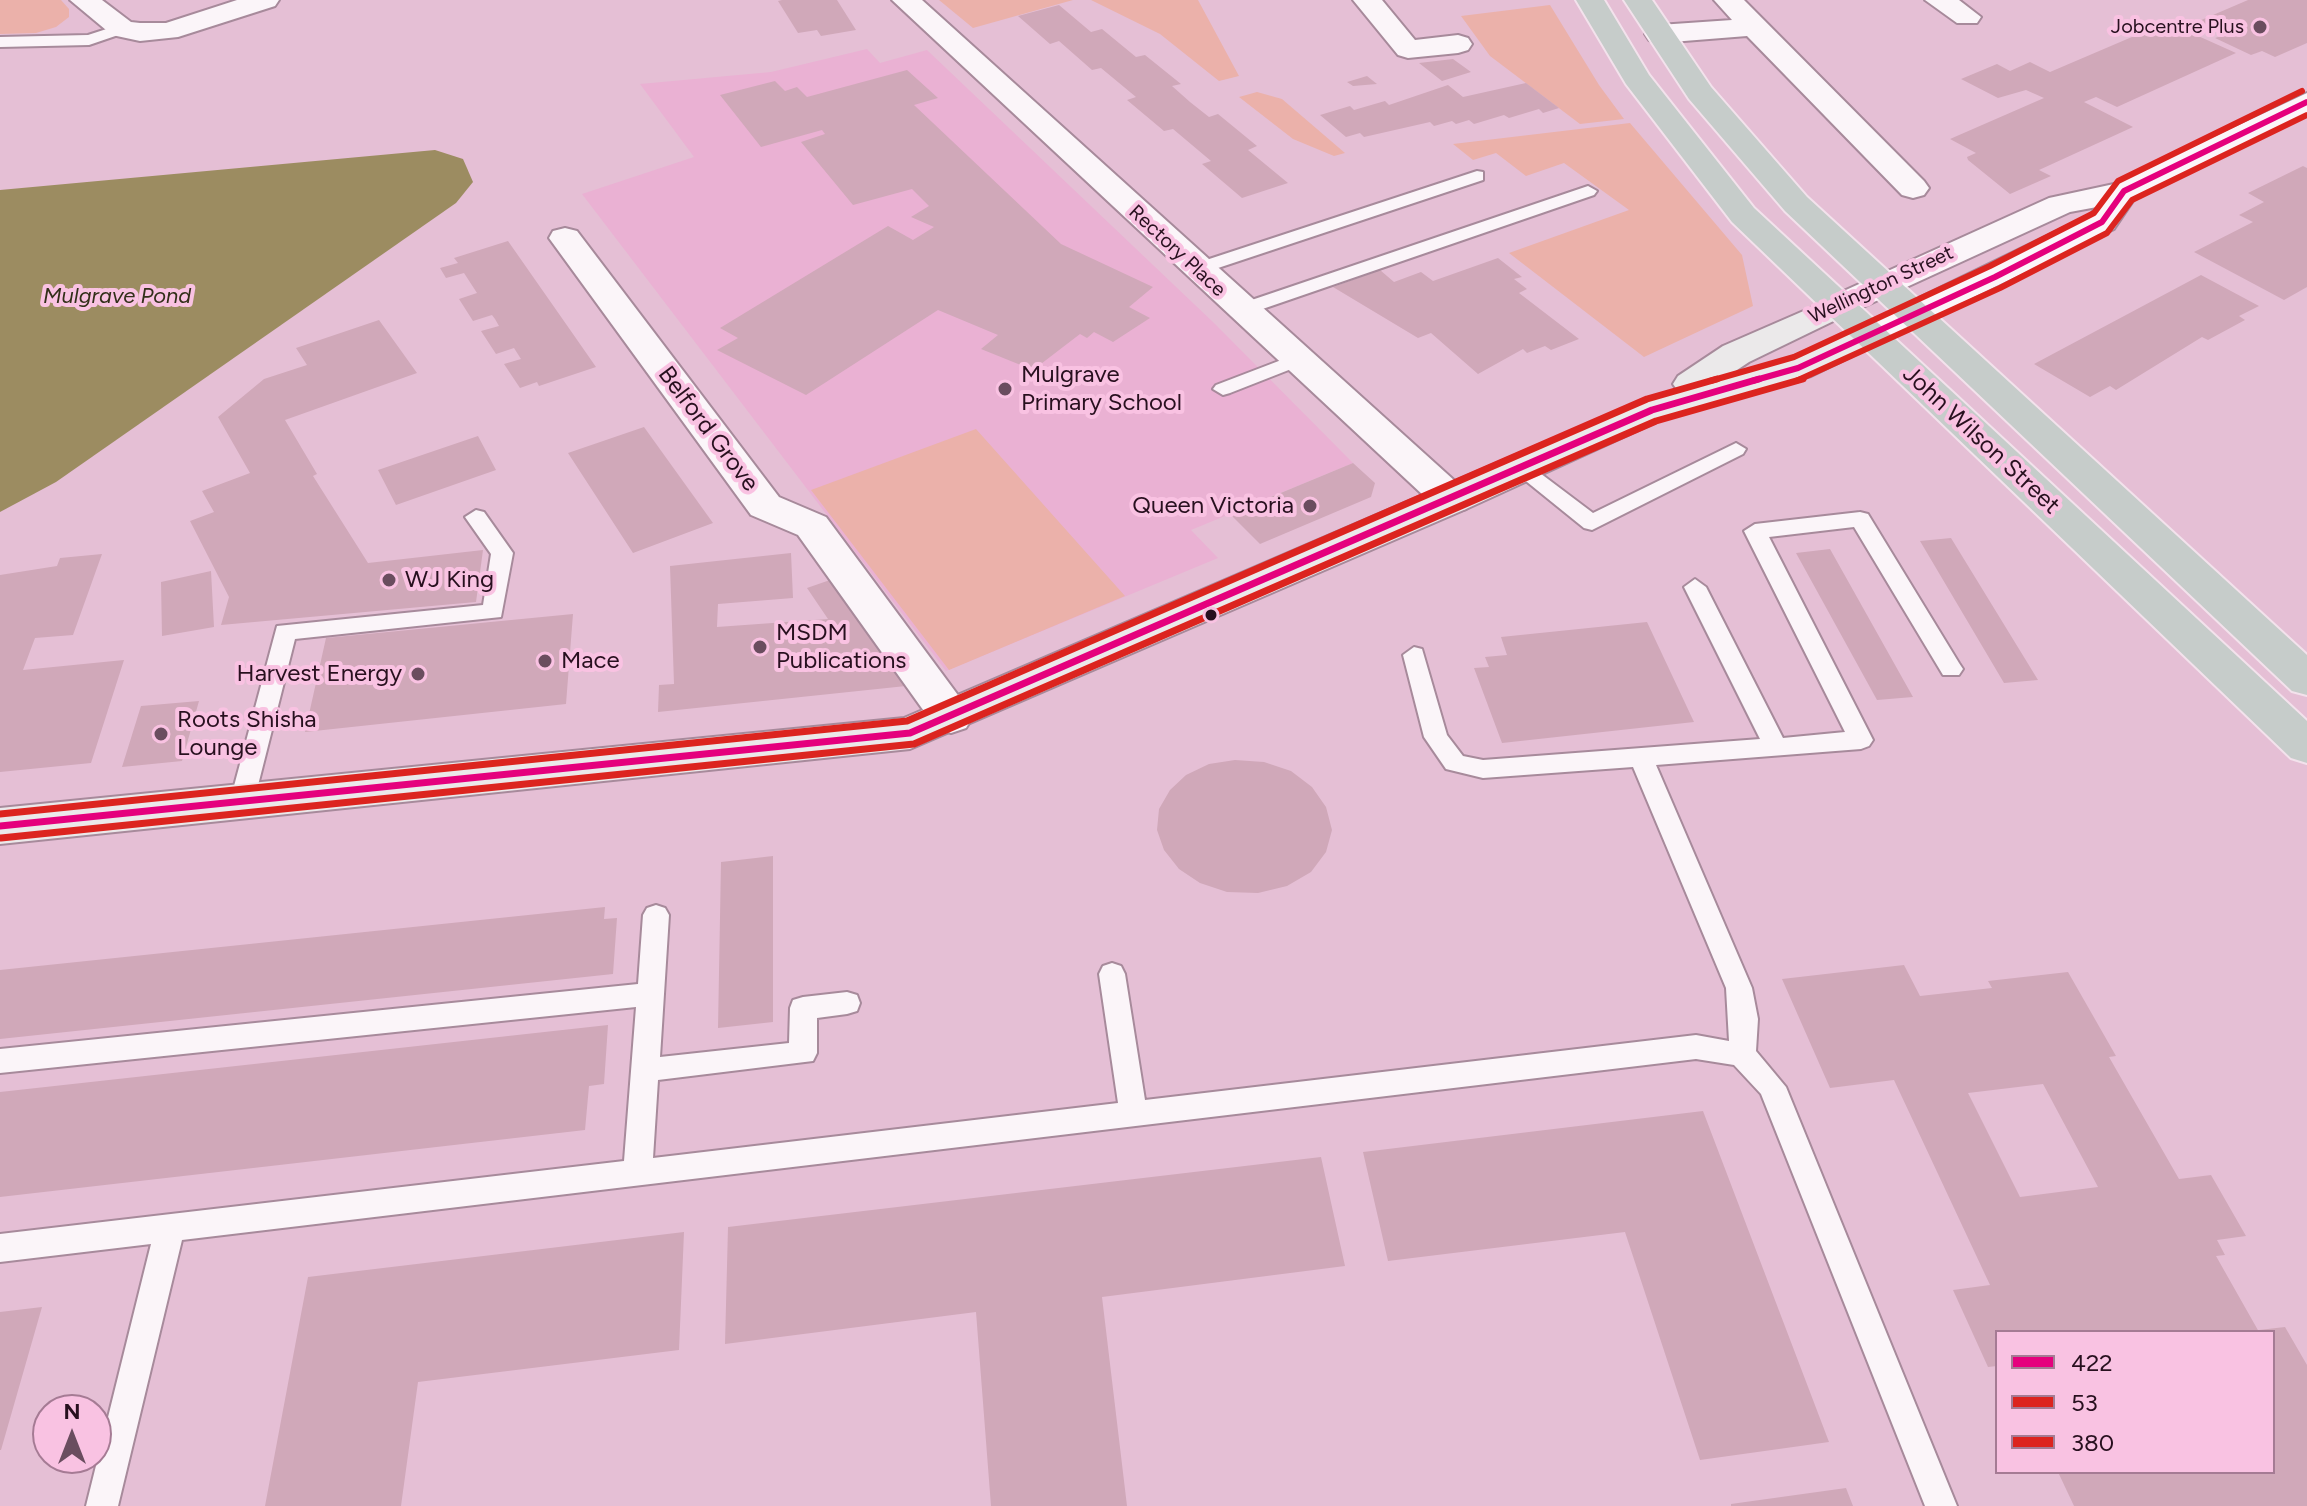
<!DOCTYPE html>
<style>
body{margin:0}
#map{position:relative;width:2307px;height:1506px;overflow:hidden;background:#e5bfd5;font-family:Figtree,sans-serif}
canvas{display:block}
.legend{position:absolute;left:1995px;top:1330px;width:280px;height:144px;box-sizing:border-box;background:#f9c2e2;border:2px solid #a57b94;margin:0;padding:10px 14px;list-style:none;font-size:24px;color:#28101f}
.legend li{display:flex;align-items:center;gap:16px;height:40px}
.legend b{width:40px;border:2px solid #a57b94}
.north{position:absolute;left:32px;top:1394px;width:80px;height:80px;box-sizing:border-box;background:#f9c2e2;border:2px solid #a57b94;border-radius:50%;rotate:0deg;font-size:22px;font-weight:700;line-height:32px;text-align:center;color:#28101f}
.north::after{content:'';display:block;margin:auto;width:28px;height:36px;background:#6a4d5f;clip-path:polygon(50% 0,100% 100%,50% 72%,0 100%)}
</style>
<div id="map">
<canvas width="2307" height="1506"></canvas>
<ul class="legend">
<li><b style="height:10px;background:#e5007d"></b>422</li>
<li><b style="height:10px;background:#dc241f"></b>53</li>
<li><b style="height:10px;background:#dc241f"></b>380</li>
</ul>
<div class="north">N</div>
</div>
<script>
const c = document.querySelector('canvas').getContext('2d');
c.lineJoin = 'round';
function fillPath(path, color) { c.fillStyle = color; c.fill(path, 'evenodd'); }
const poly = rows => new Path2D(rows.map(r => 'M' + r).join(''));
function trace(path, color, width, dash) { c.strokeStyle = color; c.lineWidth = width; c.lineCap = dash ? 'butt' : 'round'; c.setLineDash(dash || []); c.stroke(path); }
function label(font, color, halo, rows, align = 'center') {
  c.font = font + ' Figtree,sans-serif'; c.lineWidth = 8; c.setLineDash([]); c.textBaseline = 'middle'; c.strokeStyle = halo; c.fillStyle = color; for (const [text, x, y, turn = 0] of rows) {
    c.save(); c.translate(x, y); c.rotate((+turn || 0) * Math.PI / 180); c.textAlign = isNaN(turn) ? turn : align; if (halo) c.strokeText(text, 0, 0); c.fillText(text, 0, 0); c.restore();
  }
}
fillPath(poly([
 [867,49,880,63,927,50,1214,323,1353,463,1191,530,1218,558,946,671,582,194,694,157,640,84,771,72]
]), '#eab1d3');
fillPath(poly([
 [0,0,61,0,69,9,69,17,56,27,36,33,0,34],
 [939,0,1073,0,973,28],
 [1091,0,1198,0,1239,76,1219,81,1160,34],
 [1550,5,1599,85,1624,119,1580,124,1490,56,1461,16],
 [1257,92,1282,99,1345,153,1334,156,1293,139,1239,97],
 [1630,123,1742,255,1753,306,1644,357,1509,253,1629,210,1564,163,1526,176,1496,153,1473,160,1453,144],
 [976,429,1125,596,949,670,811,490]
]), '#ebb1aa');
fillPath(poly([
 [435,150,463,159,473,182,456,203,56,482,0,512,0,190]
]), '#9c8c61');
fillPath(poly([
 [782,0,837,0,856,30,821,36,817,30,798,33,778,1],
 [2248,0,2307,0,2307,43,2275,57,2262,51,2251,55,2215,38,2227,34,2199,21],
 [1059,5,1091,32,1102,29,1136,57,1145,55,1181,84,1172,86,1190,102,1209,117,1218,114,1257,146,1248,150,1288,183,1242,198,1202,164,1211,161,1173,129,1164,131,1127,100,1136,97,1101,68,1092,70,1059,41,1050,44,1018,16],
 [2167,22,2236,53,2117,107,2096,97,2084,102,2133,127,2039,170,2051,176,2010,194,1968,160,1967,157,1976,153,1950,139,2044,98,2026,90,1998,98,1961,79,1997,64,2010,71,2030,62,2050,72],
 [1453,59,1471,72,1442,81,1419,63],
 [907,70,938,98,914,105,1061,244,1153,287,1129,307,1150,318,1113,342,1094,332,1087,338,1080,334,1033,370,981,349,998,335,938,310,806,395,717,350,738,338,720,328,888,226,913,240,934,227,911,217,929,206,912,189,853,205,801,142,825,134,822,130,761,147,720,95,775,81,785,91,797,87,807,97],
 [1367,76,1377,84,1353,86,1347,82],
 [1526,83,1559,108,1543,113,1539,109,1509,118,1504,115,1474,124,1469,120,1456,124,1452,121,1434,126,1430,122,1364,137,1360,133,1346,137,1320,115,1350,106,1354,110,1385,101,1389,105,1448,85,1463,97],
 [2303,166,2307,168,2307,287,2284,300,2194,252,2253,222,2239,215,2264,202,2248,193],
 [508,241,573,334,596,367,539,386,537,382,520,388,504,364,521,359,514,348,496,354,481,331,499,326,495,319,492,315,473,321,459,299,477,293,464,273,446,278,440,268,458,263,454,258],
 [1498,258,1522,277,1514,279,1527,289,1519,293,1579,339,1551,350,1545,346,1527,353,1523,349,1478,374,1431,333,1418,338,1333,287,1380,270,1394,282,1421,272,1433,281],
 [2201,275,2259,306,2239,316,2245,320,2208,340,2202,337,2116,390,2110,386,2090,397,2034,364],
 [379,320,417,373,285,420,317,474,313,476,368,563,483,550,476,602,221,625,229,597,190,521,214,512,202,491,250,473,218,417,264,379,307,365,296,348],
 [644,427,713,523,633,553,568,453],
 [478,436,496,470,396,505,378,470],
 [1353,463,1375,483,1371,497,1260,544,1230,514],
 [1951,538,2038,680,2004,683,1920,541],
 [1830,549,1913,697,1877,700,1796,553],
 [791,553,793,598,718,604,717,627,828,619,807,588,830,580,906,686,658,712,659,685,674,684,670,566],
 [102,554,73,635,35,638,23,670,124,660,91,763,0,772,0,575,57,566,60,558],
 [211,571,214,627,162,636,161,582],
 [573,614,566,704,305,732,326,638],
 [1647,622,1694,722,1502,743,1474,668,1489,667,1485,657,1507,655,1501,637],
 [199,701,182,761,122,767,141,706],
 [1235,760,1264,762,1291,771,1312,787,1326,807,1332,830,1326,852,1311,872,1287,886,1258,893,1227,892,1200,883,1179,869,1164,850,1157,830,1159,809,1170,790,1186,775,1209,764],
 [773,856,773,1022,718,1028,721,862],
 [605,907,604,919,617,918,613,974,0,1039,0,970],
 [1904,965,1920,996,1992,988,1988,981,2068,972,2116,1056,2109,1057,2179,1179,2211,1175,2246,1236,2217,1240,2225,1255,2216,1256,2259,1332,1997,1332,1997,1366,1988,1367,1953,1290,1990,1285,1894,1080,1830,1088,1782,979],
 [2043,1084,2098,1187,2020,1197,1968,1093],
 [608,1025,604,1084,589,1086,585,1130,0,1197,0,1092],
 [1703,1111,1829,1442,1700,1460,1625,1232,1388,1261,1363,1152],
 [1321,1157,1345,1266,1102,1297,1127,1506,991,1506,976,1312,725,1344,728,1227],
 [684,1232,679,1350,418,1382,401,1506,265,1506,308,1277],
 [42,1307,1,1450,0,1450,0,1312],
 [2285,1327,2307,1365,2307,1506,2074,1506,2058,1472,2273,1472,2273,1332,2259,1330],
 [1846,1488,1853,1506,1731,1506,1731,1504]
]), '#d0a8b9');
const lane = poly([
 [122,24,127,26,127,32,89,45,0,47,0,37,88,35,122,24],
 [1477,171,1483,172,1483,180,1203,273,1191,273,1188,269,1191,265,1477,171],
 [1588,186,1597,191,1594,195,1248,314,1241,316,1232,310,1234,306,1588,186],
 [1297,354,1307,360,1304,364,1230,393,1223,395,1213,389,1216,385,1297,354],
 [1736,443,1746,449,1743,454,1592,530,1584,528,1511,469,1521,462,1528,464,1593,513,1736,443],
 [476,510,484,512,513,553,501,617,295,639,254,801,251,808,233,808,230,801,277,626,483,605,491,554,465,517,476,510],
 [1860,512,1868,514,1959,663,1963,669,1959,675,1943,675,1854,527,1769,537,1873,740,1869,746,1861,749,1656,765,1752,988,1758,1019,1756,1051,1786,1087,1957,1506,1925,1506,1761,1094,1734,1065,1696,1059,182,1240,118,1506,86,1506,151,1244,0,1262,0,1234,624,1161,636,1007,0,1073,0,1049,638,984,643,915,647,908,656,905,665,908,669,915,660,1057,789,1043,790,1008,793,1000,803,997,847,992,857,995,860,1003,857,1011,847,1014,817,1018,817,1053,813,1061,658,1080,653,1158,1118,1103,1099,974,1103,966,1112,963,1121,966,1125,974,1145,1100,1696,1035,1729,1041,1726,988,1633,767,1483,778,1446,769,1424,737,1403,655,1414,647,1422,649,1447,735,1463,756,1483,760,1760,739,1684,587,1695,579,1706,587,1783,738,1845,732,1744,531,1755,524,1860,512]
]);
const street = poly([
 [70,0,102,0,131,22,140,23,166,23,237,0,279,0,275,6,178,37,140,41,112,35,70,0],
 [892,0,922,0,1466,491,1471,500,1466,509,1452,513,1438,509,892,0],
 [1353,0,1382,0,1415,40,1458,35,1468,38,1472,44,1468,50,1458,53,1408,58,1398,55,1353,0],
 [1714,0,1744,0,1924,181,1929,188,1924,195,1913,198,1902,195,1747,36,1659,43,1649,40,1645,34,1649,28,1659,25,1732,20,1714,0],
 [1925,0,1959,0,1981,17,1977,23,1957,23,1925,0],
 [2307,93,2307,114,2135,198,2114,229,1881,342,1869,346,1857,342,1851,335,1857,328,2090,215,2097,207,2070,212,1850,313,1838,316,1826,313,1821,306,1826,299,2049,198,2114,184,2307,93],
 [565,228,577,231,779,497,826,517,966,706,973,717,966,728,951,733,936,728,798,535,751,515,549,238,553,231,565,228]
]);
const secondary = poly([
 [1838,296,1850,299,1855,306,1850,313,1749,362,1725,378,1785,360,1869,324,1881,328,1887,335,1881,342,1811,376,1665,418,1466,509,910,749,0,844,0,808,904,718,1639,402,1678,391,1673,384,1678,376,1723,346,1838,296]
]);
const highway = poly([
 [1576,0,1604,0,1649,75,1754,208,2307,721,2307,763,2291,758,1732,222,1626,84,1576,0],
 [1624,0,1652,0,1711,87,1807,197,2307,655,2307,695,2292,691,1785,211,1689,99,1624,0]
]);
trace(lane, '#a78a9b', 4);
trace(street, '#a78a9b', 4);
trace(secondary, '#a78a9b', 4);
trace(highway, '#f3e2ec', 4);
fillPath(lane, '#fbf5f9');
fillPath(street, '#fbf5f9');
fillPath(secondary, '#ebe9ea');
fillPath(highway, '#c6ccca');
trace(poly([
 [1752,381,1798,368,1995,277,2102,222,2124,191,2307,102]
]), '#e5007d', 6);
trace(poly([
 [0,826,910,733,1652,410,1759,379]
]), '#e5007d', 7);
trace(poly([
 [1796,381,2000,288,2107,233,2132,200,2307,115]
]), '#dc241f', 6);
trace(poly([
 [1,838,914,744,1656,421,1803,379]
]), '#dc241f', 7);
trace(poly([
 [1710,381,1794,357,1990,266,2094,213,2118,181,2302,91]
]), '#dc241f', 6);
trace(poly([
 [0,814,907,721,1647,399,1717,379]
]), '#dc241f', 7);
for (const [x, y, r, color] of [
 [2260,27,8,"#6a4d5f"],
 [1005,389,8,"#6a4d5f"],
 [1310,506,8,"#6a4d5f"],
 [389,580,8,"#6a4d5f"],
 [1211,615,7,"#28101f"],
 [760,647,8,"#6a4d5f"],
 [545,661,8,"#6a4d5f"],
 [418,674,8,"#6a4d5f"],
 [161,734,8,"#6a4d5f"]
]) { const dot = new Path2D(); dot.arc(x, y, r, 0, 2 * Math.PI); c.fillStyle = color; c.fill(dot); trace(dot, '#f9c2e2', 3); }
label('20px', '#28101f', '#f9c2e2', [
 ["Jobcentre Plus",2244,27]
], 'right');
label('20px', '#28101f', '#f9c2e2', [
 ["Rectory Place",1177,251,43],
 ["Wellington Street",1881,285,-25]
]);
label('italic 22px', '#322f19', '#f9c2e2', [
 ["Mulgrave Pond",117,297]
]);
label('24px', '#28101f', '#f9c2e2', [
 ["Mulgrave",1021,375],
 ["Primary School",1021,403],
 ["Queen Victoria",1294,506,"right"],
 ["WJ King",405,580],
 ["MSDM",776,633],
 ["Publications",776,661],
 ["Mace",561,661],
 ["Harvest Energy",402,674,"right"],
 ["Roots Shisha",177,720],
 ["Lounge",177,748]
], 'left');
label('24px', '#28101f', '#f9c2e2', [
 ["Belford Grove",708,429,53],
 ["John Wilson Street",1981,440,43]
]);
</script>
